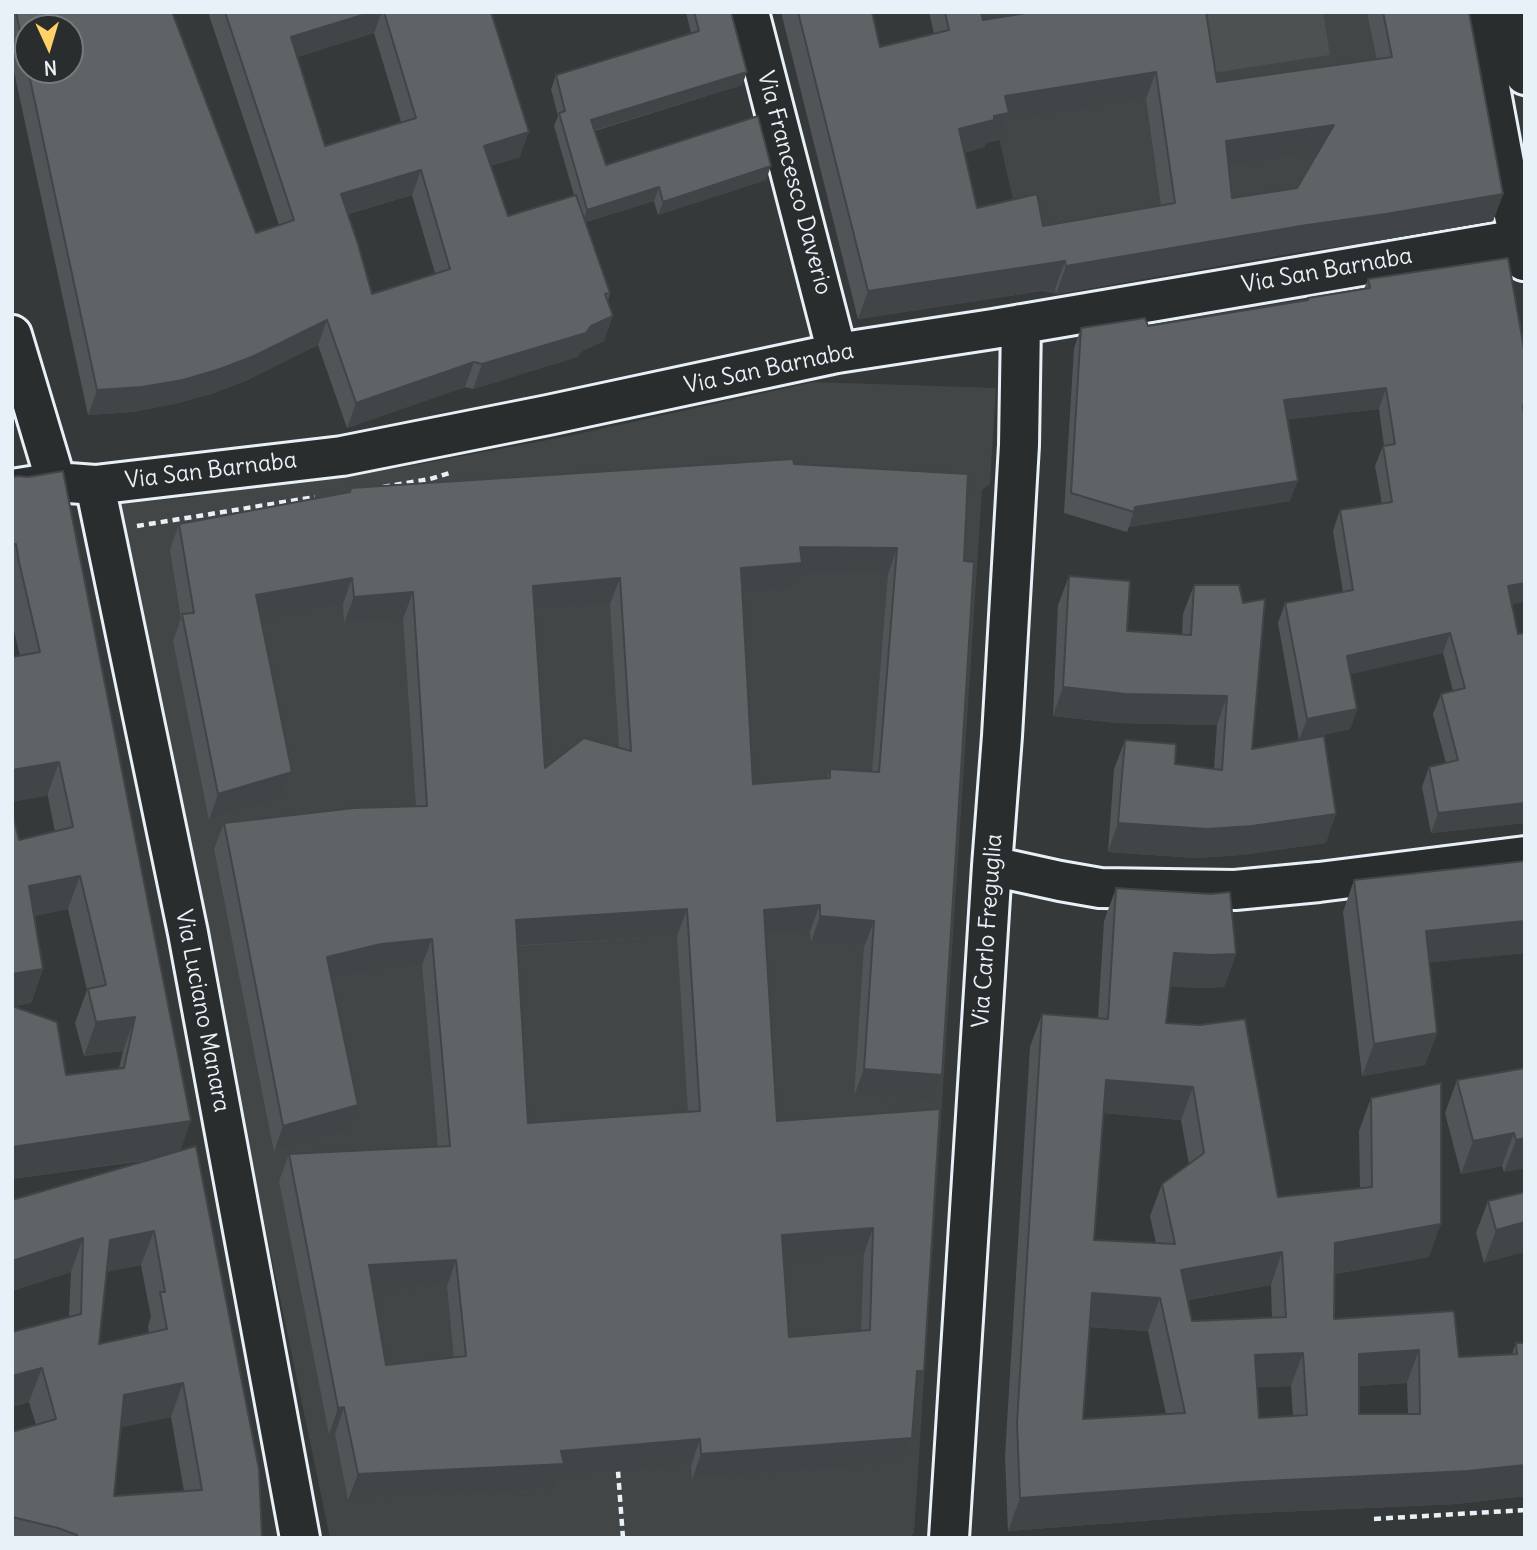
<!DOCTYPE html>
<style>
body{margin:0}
#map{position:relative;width:1537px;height:1550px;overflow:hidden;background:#35393a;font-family:Delius,sans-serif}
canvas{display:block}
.frame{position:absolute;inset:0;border:14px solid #e8f1f8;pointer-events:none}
.north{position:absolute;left:14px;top:14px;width:70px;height:70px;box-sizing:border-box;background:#2a2d2e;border:2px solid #767b7f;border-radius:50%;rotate:176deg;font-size:19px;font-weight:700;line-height:28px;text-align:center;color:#e8f1f8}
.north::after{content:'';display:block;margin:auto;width:24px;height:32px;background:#ffd166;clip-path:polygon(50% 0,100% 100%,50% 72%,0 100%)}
</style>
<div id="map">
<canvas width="1537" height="1550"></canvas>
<div class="frame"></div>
<div class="north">N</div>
</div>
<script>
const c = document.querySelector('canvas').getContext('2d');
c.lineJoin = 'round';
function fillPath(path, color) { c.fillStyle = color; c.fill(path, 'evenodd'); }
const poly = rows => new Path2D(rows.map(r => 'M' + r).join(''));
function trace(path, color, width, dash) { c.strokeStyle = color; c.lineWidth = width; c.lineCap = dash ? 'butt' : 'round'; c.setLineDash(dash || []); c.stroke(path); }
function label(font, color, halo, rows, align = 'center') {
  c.font = font + ' Delius,sans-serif'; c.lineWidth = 5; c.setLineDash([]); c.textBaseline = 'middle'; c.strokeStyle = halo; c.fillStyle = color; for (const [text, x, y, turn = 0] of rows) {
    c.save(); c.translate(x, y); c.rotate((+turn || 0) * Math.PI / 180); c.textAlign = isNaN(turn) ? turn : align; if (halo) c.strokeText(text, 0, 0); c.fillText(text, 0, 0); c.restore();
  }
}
fillPath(poly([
 [965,12,1455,12,1297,252,1056,294,1041,291,1021,198,1013,200,995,120],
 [814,382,996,388,990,484,982,490,914,1533,910,1538,330,1538,115,504,184,498,339,475,399,468,569,436]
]), '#424647');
fillPath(poly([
 [1200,12,1323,12,1330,55,1206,74]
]), '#4d5152');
const minor = poly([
 [749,12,837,353],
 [1476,12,1513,211,1524,261],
 [1514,12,1525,75],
 [12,335,56,482],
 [95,485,188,933,300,1538],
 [12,489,56,482,95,485,342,456,548,415,837,353,993,329,1525,238],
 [992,866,1060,881,1100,888,1235,890,1319,882,1525,856],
 [949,1538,992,866,1002,736,1019,445,1021,324]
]);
trace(minor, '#e8f1f8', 44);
trace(poly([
 [383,487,430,479,453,472],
 [137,526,315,497],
 [618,1471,623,1538],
 [1374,1519,1525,1510]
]), '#e8f1f8', 4.5, [7, 5]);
trace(minor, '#2a2d2e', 38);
fillPath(poly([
 [12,12,172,12,256,233,279,225,209,15,210,12,491,12,520,157,490,166,508,216,574,195,554,126,558,116,551,89,556,75,691,33,686,12,731,12,742,85,595,131,606,165,766,180,658,215,654,201,586,222,610,293,608,300,604,341,582,351,577,357,473,389,465,387,347,428,318,345,245,381,211,394,174,404,133,412,88,415,12,62],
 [374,33,401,122,325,146,297,57],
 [412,195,435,273,372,294,348,214],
 [781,12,872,12,880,47,934,34,929,12,981,12,983,20,1217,82,1377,60,1367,12,1469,12,1503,194,1493,221,1376,241,1297,252,1056,294,1055,289,858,319],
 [1146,99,1161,205,1043,226,977,208,964,153,984,147,986,143,999,140,1006,122],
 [1317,153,1297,188,1232,198,1229,167],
 [1368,279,1525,602,1512,604,1518,634,1525,633,1525,823,1431,833,1422,787,1429,767,1446,763,1433,714,1441,694,1453,691,1443,653,1350,674,1357,709,1350,729,1299,740,1278,623,1285,603,1343,592,1333,531,1340,510,1382,504,1375,466,1383,446,1384,446,1379,409,1288,419,1290,501,1129,527,1127,532,1064,513,1074,348,1081,328,1148,326,1307,301,1308,298,1364,289],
 [794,464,964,561,942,1075,932,1101,854,1096,864,947,811,942,810,931,766,935,777,1121,940,1109,924,1371,915,1395,912,1438,902,1464,692,1480,691,1466,559,1476,554,1490,348,1500,335,1434,329,1434,279,1181,289,1154,438,1147,422,965,372,971,332,980,348,1131,274,1152,214,849,224,823,416,806,403,619,344,623,343,604,260,619,292,772,282,798,209,820,173,641,181,619,170,550,179,524,349,492,351,488],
 [798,573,888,574,872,772,830,769,827,778,753,784,742,593,792,589],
 [610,604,619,748,545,768,535,611],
 [677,936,688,1112,528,1123,517,946],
 [864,1254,861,1331,789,1337,784,1261],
 [447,1286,454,1358,386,1365,373,1290],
 [12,477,181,1150,262,1538,12,1538,12,1432,36,1425,29,1402,12,1407,12,1332,69,1317,71,1272,12,1291,12,1200,149,1160,12,1179,12,811,19,840,55,832,20,656,12,622],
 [68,909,87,990,75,1023,84,1056,123,1051,119,1068,66,1075,13,1006,31,1003,43,969,34,916],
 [141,1265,151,1317,148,1326,149,1333,99,1344,106,1272],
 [171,1417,184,1491,114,1496,121,1427],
 [1069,576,1127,631,1182,635,1183,614,1194,585,1252,749,1326,843,1241,855,1196,858,1108,852,1114,769,1125,740,1175,764,1214,769,1217,725,1116,723,1053,716,1058,605],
 [1354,880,1525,953,1429,962,1437,1033,1425,1065,1362,1076,1343,912],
 [1116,888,1236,954,1224,987,1197,988,1170,986,1166,1023,1278,1197,1360,1189,1359,1131,1371,1098,1429,1257,1335,1274,1334,1319,1459,1357,1512,1354,1516,1343,1525,1343,1525,1496,1456,1504,1233,1514,1008,1531,1005,1456,1030,1047,1042,1014,1098,1018,1104,921],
 [1103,1113,1181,1120,1189,1164,1162,1184,1150,1216,1156,1243,1094,1240],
 [1271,1285,1272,1318,1192,1321,1188,1300],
 [1089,1327,1148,1331,1166,1414,1083,1419],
 [1407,1383,1408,1414,1359,1414,1359,1386],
 [1291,1386,1293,1416,1259,1418,1257,1387],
 [1525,1068,1525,1168,1504,1172,1502,1166,1461,1174,1445,1113,1457,1080],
 [1525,1192,1484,1263,1476,1233,1488,1201]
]), '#525557');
fillPath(poly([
 [372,12,382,12,374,33,282,62,291,37],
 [747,72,742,85,586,133,591,120],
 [1156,72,1146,99,1006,122,999,140,986,143,984,147,949,157,959,129,1005,96],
 [1334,125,1324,152,1216,169,1226,141],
 [529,132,520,157,475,170,484,146],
 [771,166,766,180,658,215,663,202],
 [421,170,412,195,332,218,341,194],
 [659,187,654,201,582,223,587,210],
 [1503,194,1493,221,1376,241,1297,252,1056,294,1066,266,1307,225],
 [1065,261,1055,289,858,319,868,291],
 [613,316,604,341,582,351,577,357,473,389,482,364,591,326],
 [327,320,318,345,245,381,211,394,174,404,133,412,88,415,97,390],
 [474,362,465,387,347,428,356,403],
 [1386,388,1379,409,1277,421,1284,400],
 [1298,481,1290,501,1129,527,1135,507],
 [800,547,897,548,888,574,798,573,792,589,731,594,741,568],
 [352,578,343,604,246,622,256,595],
 [620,578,610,604,524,612,533,586],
 [1525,583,1525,602,1500,606,1508,586],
 [413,592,403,619,344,623,354,597],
 [1450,633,1443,653,1339,677,1347,656],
 [1063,687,1227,696,1217,725,1116,723,1053,716],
 [1357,709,1350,729,1299,740,1307,719],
 [59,762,47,796,12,802,12,770],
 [292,772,282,798,209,820,218,794],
 [1525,803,1525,823,1431,833,1438,813],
 [1336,814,1326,843,1241,855,1196,858,1108,852,1118,823],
 [80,876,68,909,16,920,29,886],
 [820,905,810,931,755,936,764,910],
 [687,909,677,936,506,946,516,920],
 [820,916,874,921,864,947,811,942],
 [1525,921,1525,953,1415,964,1426,931],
 [432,939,422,965,372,971,318,983,327,957,381,944],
 [1174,953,1236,954,1224,987,1197,988,1162,986],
 [43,969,31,1003,12,1006,12,974],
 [135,1017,123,1051,84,1056,96,1022],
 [1437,1033,1425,1065,1362,1076,1374,1044],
 [864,1069,942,1075,932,1101,854,1096],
 [1106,1080,1193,1087,1181,1120,1094,1112],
 [358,1105,348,1131,274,1152,283,1126],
 [191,1121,179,1155,12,1179,12,1147],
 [1514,1133,1502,1166,1461,1174,1473,1141],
 [1525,1138,1525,1168,1504,1172,1516,1140],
 [1525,1222,1525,1252,1484,1263,1496,1230],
 [1441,1224,1429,1257,1323,1276,1335,1243],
 [873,1228,864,1254,773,1262,782,1235],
 [154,1231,141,1265,97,1274,110,1240],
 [83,1238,71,1272,12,1291,12,1261],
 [1282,1252,1271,1285,1169,1303,1181,1270],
 [456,1260,447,1286,360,1291,369,1265],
 [1092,1293,1160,1298,1148,1331,1080,1326],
 [1419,1350,1407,1383,1347,1387,1359,1354],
 [1303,1353,1291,1386,1243,1388,1255,1355],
 [42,1368,29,1402,12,1407,12,1376],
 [917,1371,924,1371,914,1397],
 [183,1383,171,1417,112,1429,124,1395],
 [344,1407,335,1434,329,1434,338,1408],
 [912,1438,902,1464,692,1480,701,1454],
 [700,1439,691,1466,559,1476,554,1490,348,1500,358,1474,561,1451],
 [1525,1465,1525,1496,1456,1504,1233,1514,1008,1531,1020,1498,1245,1482]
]), '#424547');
const building = poly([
 [16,12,172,12,256,233,294,220,225,12,372,12,291,37,325,146,416,118,384,12,491,12,529,132,484,146,508,216,576,195,610,293,605,294,613,316,591,326,586,333,482,364,474,362,356,403,327,320,254,356,220,369,183,380,142,387,97,390,28,70,70,70,70,28,28,28,28,69,16,12],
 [421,170,450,269,372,294,358,244,341,194,421,170],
 [694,12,731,12,747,72,591,120,606,165,758,116,771,166,663,202,659,187,587,210,559,113,565,111,556,75,699,31,694,12],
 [798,12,872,12,880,47,949,30,945,12,981,12,983,20,1032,12,1206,12,1217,82,1392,57,1383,12,1469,12,1503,194,1386,214,1307,225,1066,266,1065,261,868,291,798,12],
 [1156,72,1175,203,1043,226,1037,194,977,208,959,129,994,120,994,116,1009,113,1005,96,1156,72],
 [1334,125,1297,188,1232,198,1226,141,1334,125],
 [1508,258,1525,354,1525,405,1523,406,1525,418,1525,583,1508,586,1518,634,1525,633,1525,803,1438,813,1429,767,1458,760,1441,694,1465,688,1450,633,1347,656,1357,709,1307,719,1285,603,1353,590,1340,510,1392,502,1383,446,1395,444,1386,388,1284,400,1298,481,1135,507,1134,512,1071,493,1081,328,1145,318,1148,326,1308,300,1308,298,1370,288,1368,279,1508,258],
 [793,459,794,464,968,474,964,561,974,562,942,1075,864,1069,874,921,820,916,820,905,764,910,777,1121,940,1109,924,1371,917,1371,912,1438,701,1454,700,1439,561,1451,564,1464,358,1474,344,1407,338,1408,289,1154,450,1146,432,939,381,944,327,957,358,1105,283,1126,224,823,354,808,427,806,413,592,354,597,352,578,256,595,292,772,218,794,182,614,194,613,179,524,350,492,351,488,793,459],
 [800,547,897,548,879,772,830,769,830,778,753,784,741,568,802,563,800,547],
 [620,578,631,751,584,738,545,768,533,586,620,578],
 [687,909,700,1111,528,1123,516,920,687,909],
 [873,1228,870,1330,789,1337,782,1235,873,1228],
 [456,1260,466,1356,386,1365,369,1265,456,1260],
 [63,471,191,1121,12,1147,12,1006,57,1022,66,1075,124,1068,135,1017,96,1022,88,989,106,985,80,876,29,886,43,969,12,974,12,811,19,840,73,827,59,762,12,770,12,657,40,652,19,562,16,544,12,545,12,477,18,476,28,477,63,471],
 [1069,576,1130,581,1127,631,1191,635,1194,585,1239,585,1243,603,1265,599,1252,749,1324,736,1336,814,1252,826,1207,829,1118,823,1125,740,1176,744,1175,764,1222,770,1227,696,1126,694,1063,687,1069,576],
 [1525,861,1525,921,1426,931,1437,1033,1374,1044,1354,880,1525,861],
 [1116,888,1211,894,1230,892,1236,954,1209,955,1174,953,1166,1023,1200,1025,1245,1019,1278,1197,1372,1187,1371,1098,1441,1083,1441,1224,1335,1243,1334,1319,1454,1311,1459,1357,1517,1354,1516,1343,1525,1343,1525,1465,1468,1471,1245,1482,1020,1498,1017,1423,1042,1014,1108,1019,1116,888],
 [1106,1080,1193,1087,1204,1153,1162,1184,1175,1244,1094,1240,1106,1080],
 [1282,1252,1286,1317,1192,1321,1181,1270,1282,1252],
 [1092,1293,1160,1298,1185,1413,1083,1419,1092,1293],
 [1419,1350,1420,1414,1359,1414,1359,1354,1419,1350],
 [1303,1353,1307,1415,1259,1418,1255,1355,1303,1353],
 [1525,1068,1525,1138,1516,1140,1514,1133,1473,1141,1457,1080,1525,1068],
 [196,1146,259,1469,262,1538,78,1538,77,1535,58,1528,12,1517,12,1432,56,1419,42,1368,12,1376,12,1332,81,1314,83,1238,12,1261,12,1200,196,1146],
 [154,1231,165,1292,160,1292,167,1329,99,1344,110,1240,154,1231],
 [183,1383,202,1490,114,1496,124,1395,183,1383],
 [1525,1192,1525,1222,1496,1230,1488,1201,1525,1192]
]);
fillPath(building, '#5f6365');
trace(building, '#424547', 2);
label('23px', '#e8f1f8', '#2a2d2e', [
 ["Via Francesco Daverio",794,183,75],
 ["Via San Barnaba",1327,271,-10],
 ["Via San Barnaba",769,369,-12],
 ["Via San Barnaba",211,471,-7],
 ["Via Carlo Freguglia",988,931,-86],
 ["Via Luciano Manara",202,1011,79]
]);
</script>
